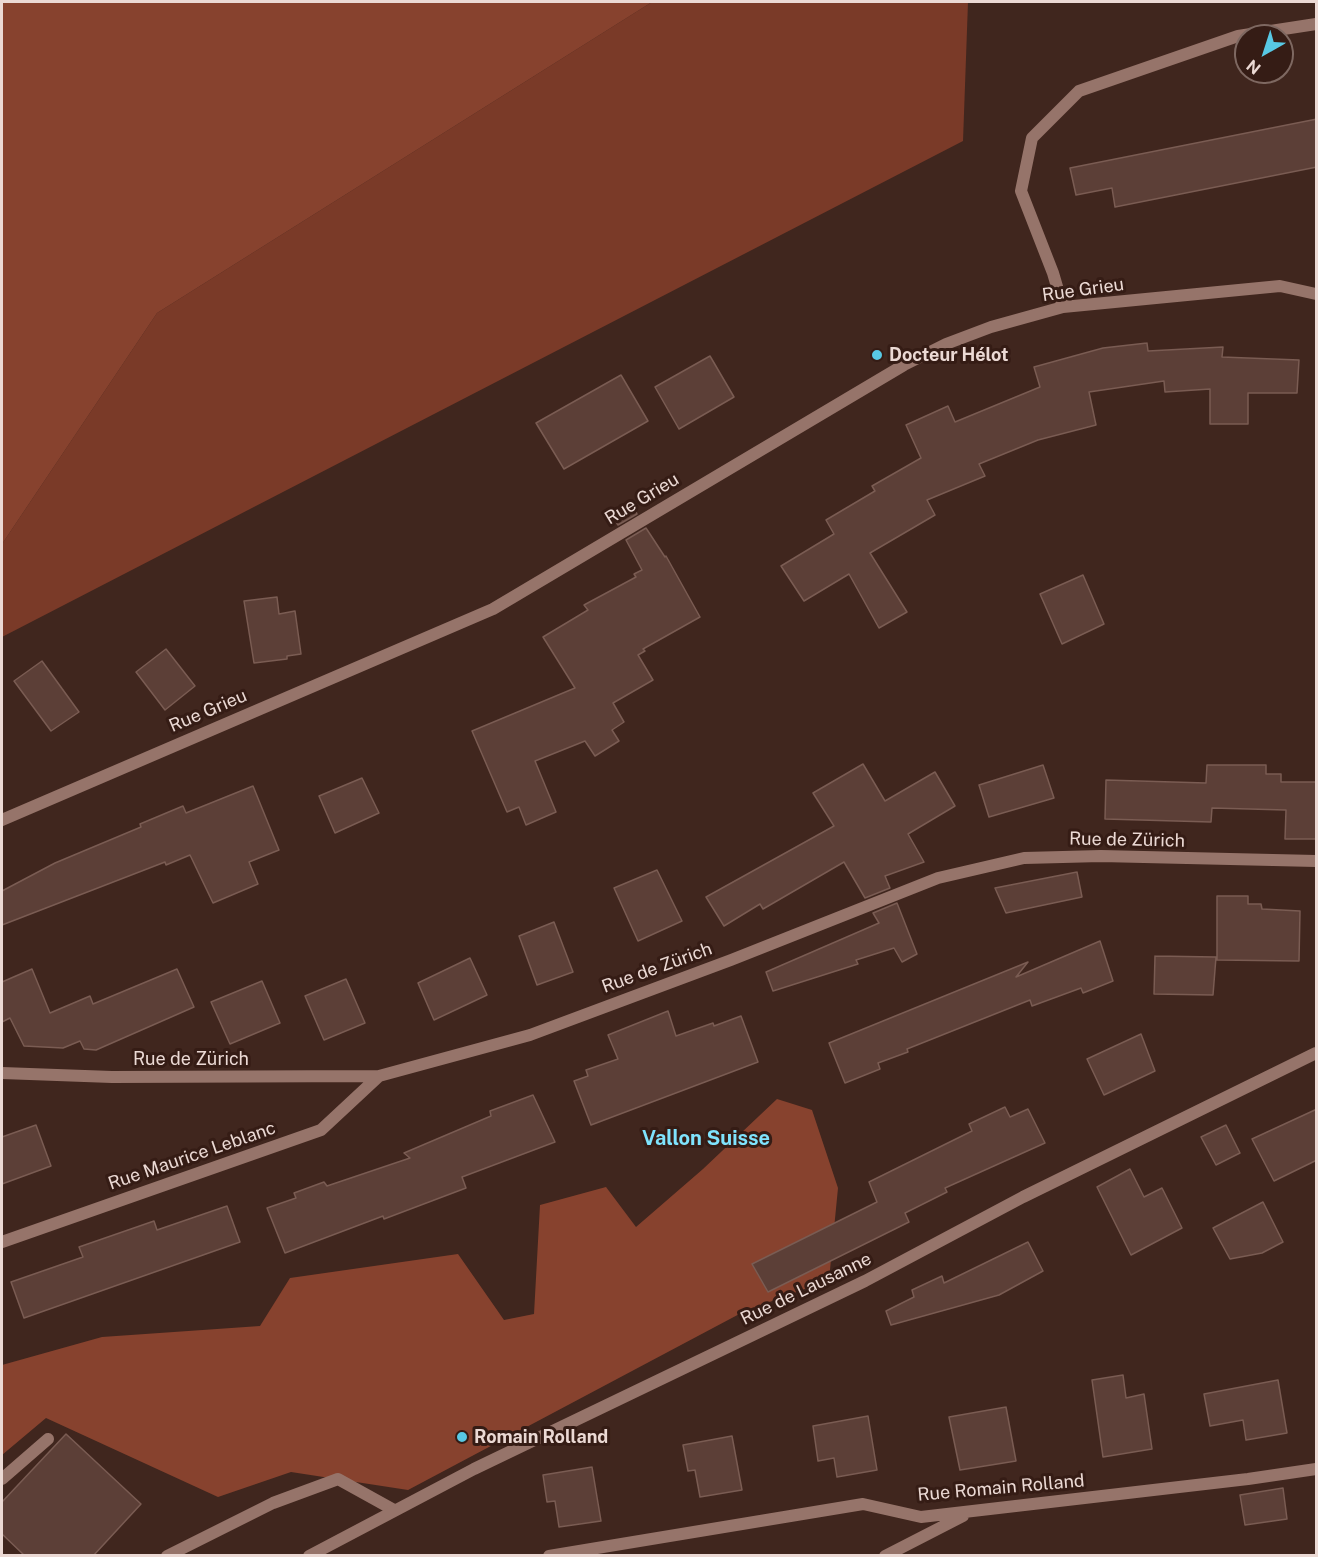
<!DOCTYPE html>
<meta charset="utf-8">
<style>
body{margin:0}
#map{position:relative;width:1318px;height:1557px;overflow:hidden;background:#40261e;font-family:"Public Sans",sans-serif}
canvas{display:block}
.frame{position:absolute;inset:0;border:3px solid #ebd9d4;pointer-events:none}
.north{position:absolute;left:1234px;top:24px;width:60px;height:60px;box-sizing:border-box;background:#351c15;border:2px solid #7e6861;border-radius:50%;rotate:219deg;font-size:16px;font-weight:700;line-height:24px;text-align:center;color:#ebd9d4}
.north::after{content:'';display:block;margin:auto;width:21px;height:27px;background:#58c8e4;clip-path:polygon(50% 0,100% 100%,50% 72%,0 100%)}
</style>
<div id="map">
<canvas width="1318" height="1557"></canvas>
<div class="frame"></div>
<div class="north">N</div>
</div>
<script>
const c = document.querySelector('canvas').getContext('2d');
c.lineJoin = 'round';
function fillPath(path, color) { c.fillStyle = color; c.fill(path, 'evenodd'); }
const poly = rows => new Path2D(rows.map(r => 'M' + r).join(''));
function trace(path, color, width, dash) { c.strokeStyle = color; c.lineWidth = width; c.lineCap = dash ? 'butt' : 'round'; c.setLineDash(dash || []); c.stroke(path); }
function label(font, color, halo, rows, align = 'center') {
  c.font = font + ' "Public Sans",sans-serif'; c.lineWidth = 6; c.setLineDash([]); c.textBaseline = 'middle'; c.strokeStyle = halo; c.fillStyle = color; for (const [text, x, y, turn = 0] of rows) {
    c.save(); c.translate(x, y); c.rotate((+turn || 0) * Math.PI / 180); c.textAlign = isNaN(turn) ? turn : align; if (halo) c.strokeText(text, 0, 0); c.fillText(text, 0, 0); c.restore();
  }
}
fillPath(poly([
 [652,2,968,2,963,141,2,637,2,544,157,313]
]), '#7a3a28');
fillPath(poly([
 [2,2,652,2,157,313,2,544],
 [777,1099,812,1110,838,1188,829,1280,745,1311,408,1490,291,1472,218,1497,46,1418,2,1455,2,1365,102,1337,260,1326,290,1278,458,1254,504,1320,534,1314,540,1205,606,1187,636,1227,703,1169]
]), '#87422e');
const building = poly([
 [1317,119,1317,167,1115,207,1112,188,1076,195,1070,168,1317,119],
 [1147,343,1148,351,1223,347,1222,357,1299,360,1297,393,1248,393,1248,424,1210,424,1210,389,1165,392,1164,381,1089,392,1096,425,1038,440,979,464,985,476,927,500,935,515,870,553,907,612,879,628,849,574,804,601,781,566,834,534,826,520,875,491,872,486,921,458,906,425,948,406,955,422,1040,387,1034,367,1103,348,1147,343],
 [710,356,734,397,679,429,655,387,710,356],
 [621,375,648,421,564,469,536,423,621,375],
 [634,507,637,514,618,525,614,519,634,507],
 [646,528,665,557,666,556,700,617,643,649,645,651,638,655,653,680,613,703,624,722,612,730,619,741,595,756,585,741,535,761,556,812,526,825,519,807,507,812,472,731,575,688,543,637,588,610,584,605,636,577,634,574,642,570,626,540,646,528],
 [1083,575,1104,624,1062,644,1040,594,1083,575],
 [277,597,279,614,295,611,301,654,287,656,287,659,254,663,244,601,277,597],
 [166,649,195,686,165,710,136,672,166,649],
 [42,661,79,712,51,731,14,681,42,661],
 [863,764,885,801,935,772,955,806,908,834,924,862,885,876,890,888,865,898,844,862,763,909,760,904,724,926,706,897,834,826,813,793,863,764],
 [1043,765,1054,798,989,817,979,785,1043,765],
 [1207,765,1266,765,1266,774,1281,774,1281,782,1317,782,1317,839,1285,839,1286,810,1212,808,1211,822,1105,819,1106,780,1206,783,1207,765],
 [362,778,379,813,335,833,319,796,362,778],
 [253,786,279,850,249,862,258,884,213,903,190,855,166,865,165,862,2,925,2,891,55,863,141,827,140,824,183,806,186,813,253,786],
 [657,870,682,921,638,941,614,888,657,870],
 [1077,872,1082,897,1006,913,995,888,1077,872],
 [1217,896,1248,896,1248,904,1261,904,1262,909,1300,911,1299,961,1217,960,1217,896],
 [897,903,917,954,902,962,894,948,856,960,858,964,773,991,766,972,879,923,873,913,897,903],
 [554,922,573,972,537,985,519,936,554,922],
 [1100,941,1113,981,1083,993,1081,988,1032,1006,1030,1000,907,1049,908,1052,878,1063,880,1069,845,1083,829,1043,1028,962,1016,977,1100,941],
 [1155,956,1216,957,1213,995,1154,994,1155,956],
 [470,958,487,995,434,1020,418,983,470,958],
 [32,969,50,1013,90,996,93,1004,177,969,194,1007,96,1050,84,1049,80,1041,63,1048,24,1046,10,1018,2,1022,2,982,32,969],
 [346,979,365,1023,324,1040,305,996,346,979],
 [262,981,280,1023,230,1044,211,1002,262,981],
 [668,1011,676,1036,713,1023,714,1026,741,1016,758,1062,591,1125,574,1081,588,1076,586,1070,618,1059,608,1035,668,1011],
 [1141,1034,1155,1071,1104,1095,1087,1059,1141,1034],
 [533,1095,555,1142,462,1177,466,1188,384,1219,383,1216,285,1253,267,1208,296,1198,294,1193,324,1182,327,1186,410,1158,404,1153,491,1116,490,1111,533,1095],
 [1005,1107,1010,1117,1028,1109,1045,1143,945,1188,947,1192,905,1213,909,1222,768,1292,752,1264,877,1202,869,1182,972,1131,969,1124,1005,1107],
 [1317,1109,1317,1160,1274,1181,1252,1139,1317,1109],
 [36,1125,51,1166,2,1184,2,1137,36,1125],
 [1226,1125,1240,1153,1216,1165,1201,1137,1226,1125],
 [1130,1169,1144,1197,1162,1188,1182,1228,1131,1255,1097,1187,1130,1169],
 [1263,1202,1283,1242,1262,1253,1230,1259,1213,1228,1263,1202],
 [227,1206,240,1242,24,1318,11,1282,83,1257,79,1247,154,1221,157,1230,227,1206],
 [1028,1242,1043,1271,999,1295,891,1325,886,1311,914,1297,912,1290,942,1276,944,1283,1028,1242],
 [1123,1375,1126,1398,1144,1394,1152,1449,1103,1457,1092,1380,1123,1375],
 [1278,1380,1287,1433,1246,1440,1243,1420,1210,1426,1204,1394,1278,1380],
 [1006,1407,1016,1461,960,1470,949,1417,1006,1407],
 [868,1416,877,1470,837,1477,834,1458,818,1461,813,1426,868,1416],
 [66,1434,141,1504,93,1556,25,1556,2,1534,2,1502,66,1434],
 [732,1436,742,1490,700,1497,695,1470,688,1471,683,1445,732,1436],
 [592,1467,601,1521,559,1527,555,1501,547,1502,543,1475,592,1467],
 [1283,1488,1287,1519,1245,1525,1240,1495,1283,1488]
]);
fillPath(building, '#5c3f37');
trace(building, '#7a5c53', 1.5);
trace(poly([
 [2,1479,48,1439],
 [167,1556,273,1503,338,1479,394,1510]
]), '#96746a', 12);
trace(poly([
 [1063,307,1053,273,1021,191,1032,138,1079,91,1238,36,1316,24],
 [2,820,493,609,904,365,946,344,991,327,1063,307,1280,286,1316,294],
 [2,1073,112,1077,379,1076,530,1035,731,960,938,878,1024,858,1101,856,1316,861],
 [2,1242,321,1130,379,1076],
 [309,1556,474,1469,865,1281,1023,1197,1316,1053],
 [549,1556,863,1504,921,1517,1248,1479,1316,1469],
 [885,1556,963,1516]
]), '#96746a', 12);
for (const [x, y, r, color] of [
 [877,355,6,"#58c8e4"],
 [462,1437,6,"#58c8e4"]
]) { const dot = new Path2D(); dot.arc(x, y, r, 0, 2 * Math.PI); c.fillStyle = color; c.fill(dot); trace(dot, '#351c15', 2); }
label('18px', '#ebd9d4', '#351c15', [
 ["Rue Grieu",1083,290,-8],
 ["Rue Grieu",642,499,-31],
 ["Rue Grieu",208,711,-23],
 ["Rue de Zürich",1127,840,1],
 ["Rue de Zürich",657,968,-20],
 ["Rue de Zürich",191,1059],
 ["Rue Maurice Leblanc",192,1156,-19],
 ["Rue de Lausanne",806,1289,-26],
 ["Rue Romain Rolland",1001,1488,-5]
]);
label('bold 18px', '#ebd9d4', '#351c15', [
 ["Docteur Hélot",889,355],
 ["Romain Rolland",474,1437]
], 'left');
label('bold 20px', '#7fe3fd', '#351c15', [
 ["Vallon Suisse",706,1139]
]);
</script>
